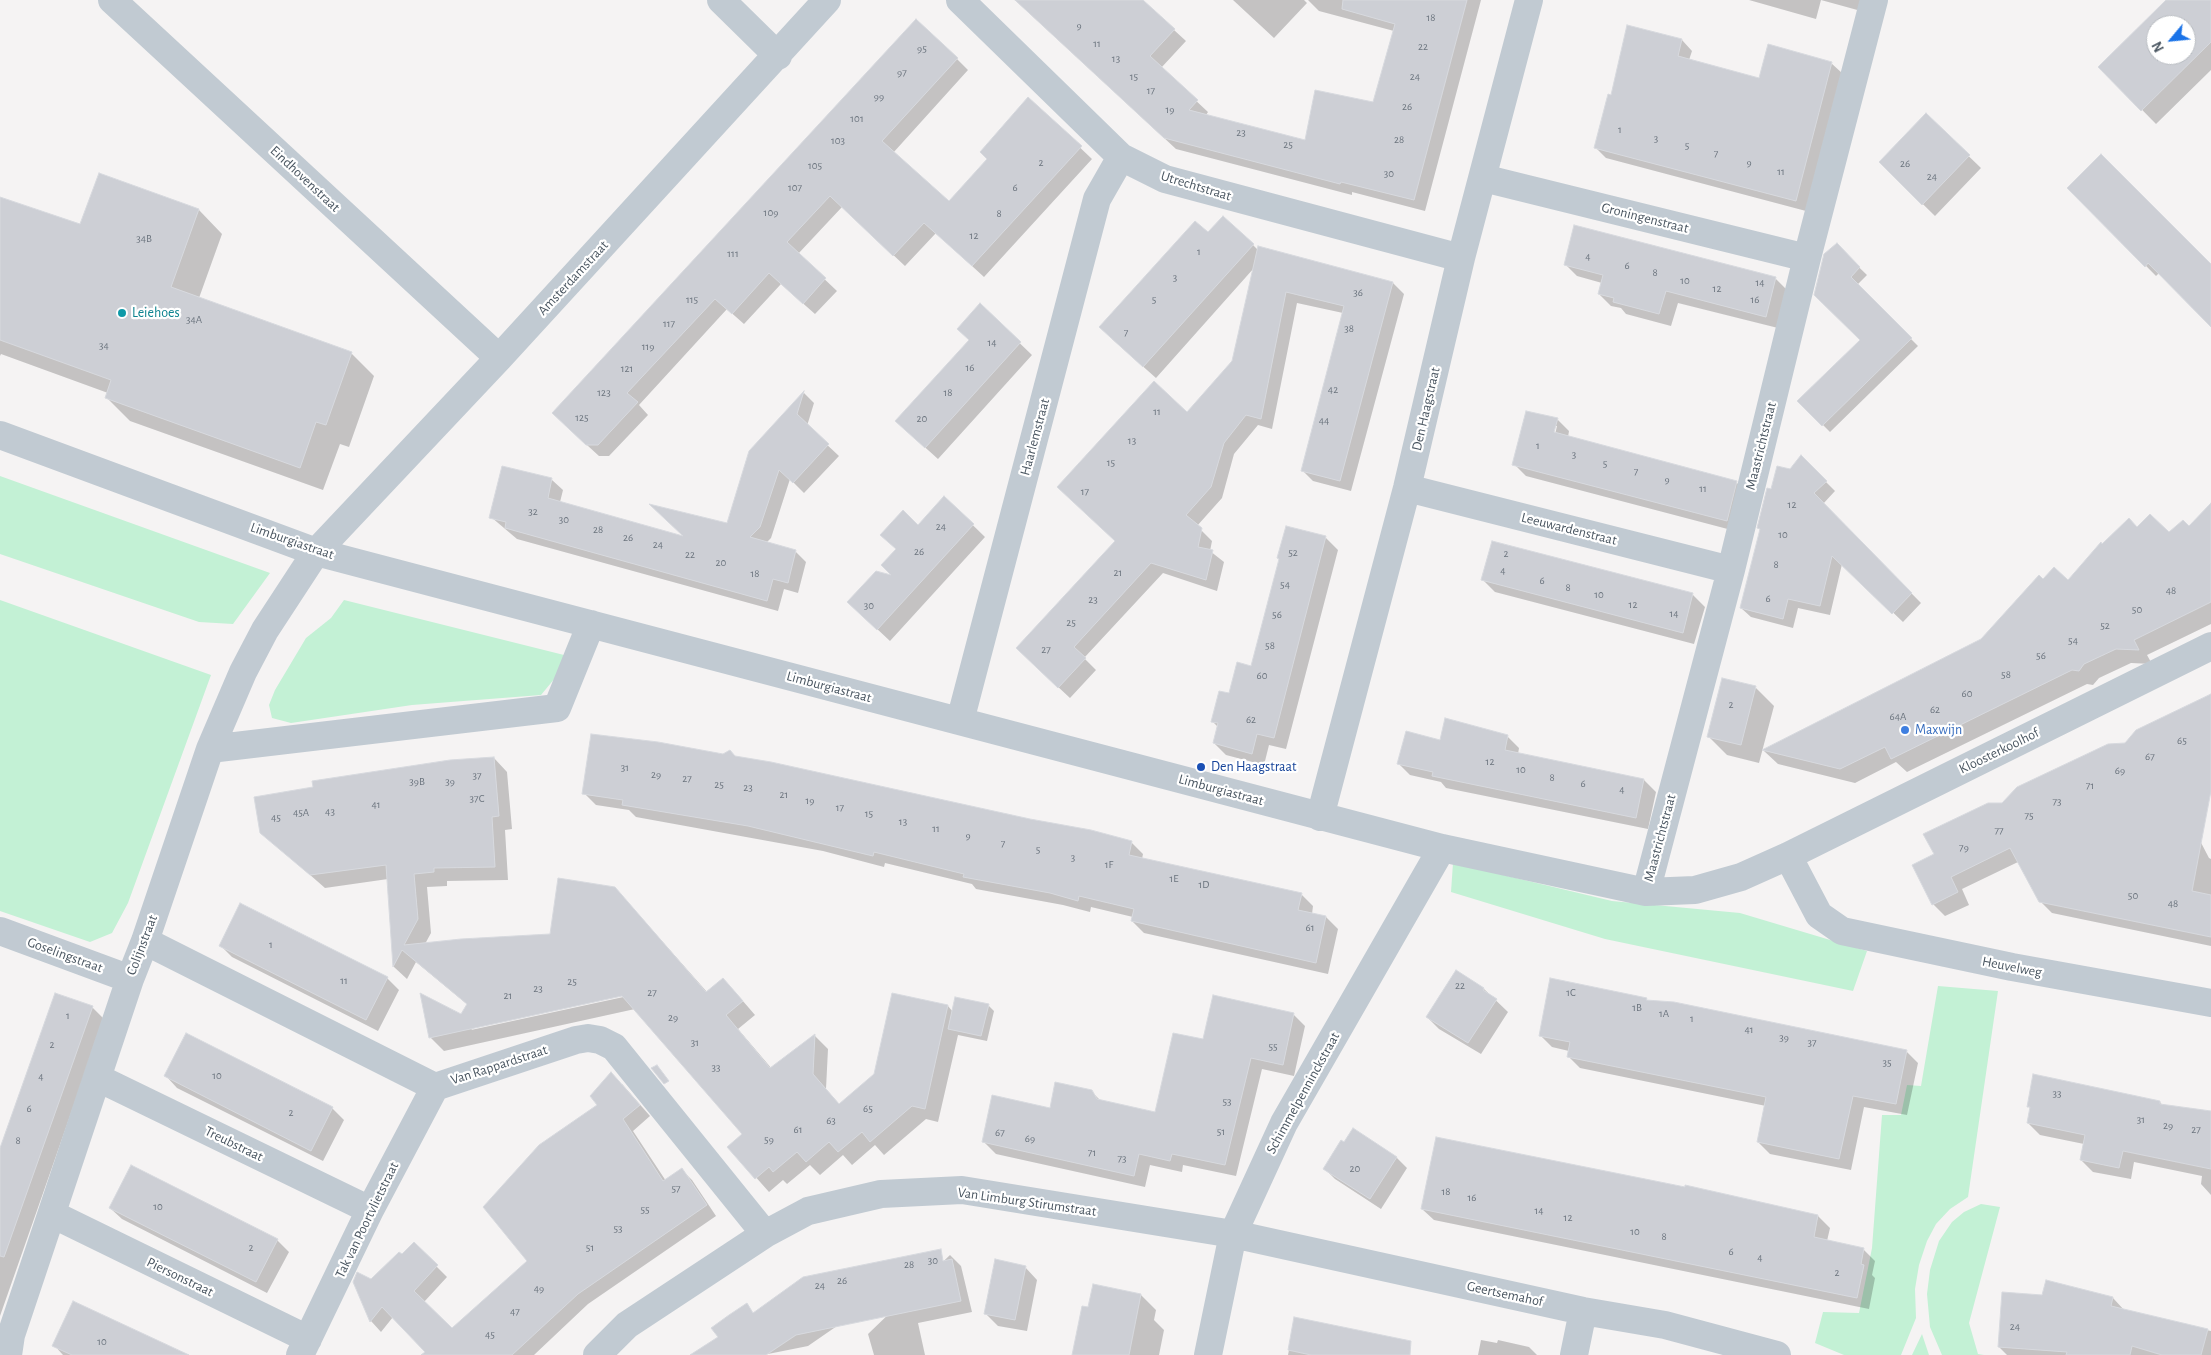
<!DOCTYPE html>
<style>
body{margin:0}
#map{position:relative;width:2211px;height:1355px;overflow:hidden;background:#f5f3f3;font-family:"Alegreya Sans",sans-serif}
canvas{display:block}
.north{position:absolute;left:2146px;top:15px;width:50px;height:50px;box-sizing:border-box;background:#fff;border:1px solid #b7bbc0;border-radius:50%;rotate:242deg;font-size:14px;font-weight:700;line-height:20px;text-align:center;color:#4a5661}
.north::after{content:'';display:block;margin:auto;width:18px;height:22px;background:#1a73e8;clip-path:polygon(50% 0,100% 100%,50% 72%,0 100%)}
</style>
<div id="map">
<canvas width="2211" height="1355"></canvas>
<div class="north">N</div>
</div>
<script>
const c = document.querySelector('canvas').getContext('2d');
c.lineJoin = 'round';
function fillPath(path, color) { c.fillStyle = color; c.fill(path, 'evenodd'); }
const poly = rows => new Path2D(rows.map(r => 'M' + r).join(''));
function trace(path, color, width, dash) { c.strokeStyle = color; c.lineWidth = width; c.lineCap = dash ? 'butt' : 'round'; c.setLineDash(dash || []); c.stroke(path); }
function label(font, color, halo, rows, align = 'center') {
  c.font = font + ' "Alegreya Sans",sans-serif'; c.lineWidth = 4.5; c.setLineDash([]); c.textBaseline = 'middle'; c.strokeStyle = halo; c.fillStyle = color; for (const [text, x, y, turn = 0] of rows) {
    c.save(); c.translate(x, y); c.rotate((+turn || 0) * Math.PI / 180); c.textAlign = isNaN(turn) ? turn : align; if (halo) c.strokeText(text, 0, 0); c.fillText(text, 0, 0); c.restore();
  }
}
fillPath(poly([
 [0,476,270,573,233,624,199,622,0,554],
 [0,600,211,675,128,903,112,933,90,942,0,911],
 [344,600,564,655,560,672,541,695,412,705,291,723,272,718,269,705,275,690,306,638,331,618],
 [1453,863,1612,901,1740,913,1867,951,1853,991,1605,939,1451,892],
 [1938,986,1998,991,1968,1197,1950,1209,1936,1224,1927,1241,1919,1265,1915,1289,1916,1318,1901,1355,1844,1355,1815,1343,1823,1312,1859,1313,1872,1248,1882,1115,1901,1115,1907,1085,1921,1086],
 [1981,1204,2000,1207,1969,1323,1978,1354,1984,1355,1942,1355,1930,1327,1927,1294,1930,1270,1939,1241,1952,1222,1964,1212],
 [1922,1334,1929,1355,1912,1355]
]), '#c3f1d5');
fillPath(poly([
 [1015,0,1106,0,1150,8,1186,41,1161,68,1208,112,1206,115,1306,142,1374,103,1394,31,1319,11,1308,0,1481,0,1425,211,1352,192,1352,195,1176,149],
 [1233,0,1304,0,1307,3,1274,38],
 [1749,0,1863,0,1861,11,1821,0,1816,19],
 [2167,0,2211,0,2211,70,2156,124,2100,67],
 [2156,25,2186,25,2186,55,2156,55],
 [1682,40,1692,51,1689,60,1760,79,1831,63,1842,73,1806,211,1606,158,1595,147],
 [957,59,968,70,893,153,949,203,988,159,1028,98,1092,159,984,277,936,233,905,266,842,207,798,254,837,291,815,314,781,284,744,324,727,309,639,405,648,415,609,456,599,456,565,425],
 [1926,115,1981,168,1935,216,1880,162],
 [100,175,199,210,222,234,199,298,351,353,374,376,349,447,340,444,323,490,130,421,106,397,108,393,1,354,0,356,0,198,81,226],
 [2069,188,2211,270,2211,325,2159,273,2156,276],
 [1208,234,1253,245,1258,250,1393,283,1404,294,1351,491,1313,481,1302,470,1343,313,1297,303,1272,429,1258,425,1234,454,1222,498,1197,526,1212,541,1210,551,1224,562,1217,591,1163,573,1084,658,1096,670,1070,698,1028,659,1117,542,1187,413,1233,362,1254,268,1156,378,1112,339],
 [1836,245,1867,275,1857,285,1918,346,1830,432,1799,401,1861,340],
 [1565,264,1775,278,1787,290,1778,328,1678,303,1671,326,1626,314,1621,308,1611,306,1599,294,1602,283,1577,276],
 [980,305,1032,355,938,459,908,432,970,340],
 [804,393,814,403,807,426,839,456,804,493,790,479,771,538,766,543,795,551,806,562,798,593,784,589,778,611,517,539,491,517,503,467,552,480,563,490,560,502,686,538,728,524,750,452],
 [1557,419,1569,431,1568,437,1736,482,1748,494,1739,532,1526,476,1514,464],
 [1555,426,1557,426,1554,439,1552,438],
 [1801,457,1835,491,1823,504,1921,603,1903,622,1842,564,1830,615,1798,608,1793,628,1751,617,1741,608,1761,530,1759,528,1772,491],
 [945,498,985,537,890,641,861,614,894,577,918,526],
 [2211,515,2211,624,2147,655,2152,664,2131,663,2099,678,2093,685,2087,684,1907,772,1896,762,1855,783,1778,764,1764,751,1982,640,2043,581,2068,581,2102,545,2137,529,2168,534,2189,527],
 [1287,528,1326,538,1338,550,1286,749,1269,745,1264,765,1226,755,1214,743,1218,727,1212,721,1230,694,1252,667,1280,560],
 [1483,580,1693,595,1705,607,1694,644,1495,592],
 [1723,679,1756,688,1774,706,1759,763,1727,755,1709,737],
 [2211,695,2211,794,2183,808,2209,858,2211,859,2211,946,2052,913,2040,901,2018,862,1962,889,1969,905,1945,916,1933,904,1936,855,2002,804,2125,744],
 [1507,736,1519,748,1518,754,1644,780,1656,792,1648,829,1446,788,1441,782,1410,775,1398,763,1441,742],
 [494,758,507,772,512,829,505,830,508,880,447,881,447,886,427,887,431,933,425,944,551,935,615,888,707,992,723,979,736,993,755,1015,738,1029,772,1069,815,1036,828,1049,826,1089,840,1105,875,1075,893,994,948,1006,953,1012,988,1005,994,1011,987,1041,958,1035,938,1122,926,1119,884,1155,875,1145,852,1165,843,1155,820,1175,810,1165,787,1184,783,1180,769,1192,729,1147,744,1134,635,1009,444,1051,430,1037,461,1015,468,1005,416,962,407,979,394,967,388,879,325,888,261,832],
 [628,994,628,996,471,1030,475,1027],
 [736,758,1131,842,1143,854,1142,859,1301,894,1313,906,1312,914,1326,917,1338,929,1328,974,1144,933,1132,921,1133,917,1091,907,1090,912,1063,905,976,889,972,884,885,863,884,867,823,851,636,817,629,810,596,805,584,793],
 [220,945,387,978,399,990,378,1031,232,957],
 [1457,971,1484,989,1508,1012,1481,1054,1439,1029,1427,1017],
 [1646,999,1649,1002,1906,1051,1918,1063,1907,1115,1864,1107,1851,1170,1770,1154,1758,1142,1766,1106,1580,1068,1568,1056,1569,1051,1552,1047,1540,1035],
 [92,1007,104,1019,0,1316,0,1153],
 [1293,1014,1305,1026,1294,1076,1262,1069,1236,1176,1183,1165,1182,1172,1150,1165,1145,1187,996,1154,984,1142,1091,1091,1102,1102,1156,1114,1204,1040],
 [166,1076,332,1108,344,1120,323,1161,177,1088],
 [622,1084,650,1116,633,1131,666,1181,682,1170,692,1180,716,1216,588,1304,534,1355,430,1355,393,1317,381,1332,371,1321,354,1282,372,1280,414,1244,447,1277,424,1302,452,1330,529,1261,599,1105],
 [2160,1102,2163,1106,2211,1113,2211,1195,2201,1184,2202,1176,2134,1162,2131,1179,2093,1172,2081,1160,2084,1144,2040,1135,2028,1123,2031,1109,2028,1106],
 [1344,1144,1397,1158,1407,1168,1381,1209,1335,1179,1325,1169],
 [131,1166,277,1240,289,1252,267,1293,122,1219,110,1208],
 [1422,1209,1818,1216,1830,1228,1827,1241,1863,1249,1875,1261,1872,1275,1875,1278,1869,1309,1434,1220],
 [950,1255,961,1266,972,1312,918,1323,925,1355,874,1355,868,1334],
 [1025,1267,1037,1280,1027,1331,998,1326,986,1314],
 [921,1268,808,1346,763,1355,735,1327],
 [2047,1281,2113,1298,2125,1311,2211,1331,2211,1355,2007,1355,1999,1347,2043,1296],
 [1141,1295,1156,1310,1154,1320,1164,1330,1159,1355,1074,1355,1089,1309],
 [1295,1319,1375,1355,1288,1355],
 [1481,1340,1497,1343,1498,1340,1529,1347,1537,1355,1478,1355],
 [54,1345,186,1355,63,1355]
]), '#0003');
const building = poly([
 [1015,0,1143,0,1175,29,1150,56,1198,100,1189,110,1305,140,1315,90,1373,102,1395,24,1342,9,1343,0,1467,0,1414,200,1341,182,1340,184,1164,138,1015,0],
 [2166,0,2211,0,2211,42,2141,111,2098,67,2166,0],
 [2156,25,2186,25,2186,55,2156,55,2156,25],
 [916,19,958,58,882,141,949,201,987,159,980,152,1028,97,1082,146,972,266,924,223,893,256,830,196,787,242,826,278,803,304,769,273,732,314,715,299,627,393,638,402,598,445,586,445,552,413,916,19],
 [1627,25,1682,39,1678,56,1759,78,1768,44,1832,62,1796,201,1594,148,1608,94,1611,95,1627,25],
 [1926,113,1970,155,1922,205,1879,162,1926,113],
 [2101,154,2211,264,2211,327,2148,263,2145,267,2067,188,2101,154],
 [99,173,199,209,171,287,352,352,326,425,316,422,300,468,105,398,111,380,0,340,0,197,80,224,99,173],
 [1223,216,1254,244,1143,367,1099,327,1195,221,1208,232,1223,216],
 [1574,225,1776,277,1766,317,1666,291,1659,314,1613,302,1614,298,1598,294,1603,275,1564,265,1574,225],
 [1837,243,1860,267,1851,277,1912,338,1822,426,1797,401,1860,340,1814,295,1824,254,1837,243],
 [1258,246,1393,282,1340,481,1301,471,1344,306,1286,292,1261,419,1246,415,1224,443,1211,487,1186,515,1202,528,1198,547,1213,550,1206,580,1151,563,1074,647,1086,658,1058,688,1016,648,1115,541,1057,487,1154,381,1187,412,1232,361,1258,246],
 [980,303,1021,342,925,448,895,421,969,340,957,329,980,303],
 [804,391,797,414,829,444,793,483,779,470,760,527,750,537,796,550,788,583,773,579,767,601,505,528,506,522,489,518,502,466,552,478,548,498,683,536,649,504,727,523,749,451,804,391],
 [1526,411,1558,418,1554,432,1737,481,1727,521,1512,465,1526,411],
 [1801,455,1827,481,1814,493,1912,593,1892,614,1832,556,1820,606,1788,599,1783,619,1740,608,1760,529,1757,528,1767,488,1771,489,1777,466,1790,469,1801,455],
 [944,496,974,524,877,630,847,602,876,571,891,575,881,565,896,549,880,535,903,510,918,525,944,496],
 [2211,503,2211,602,2134,640,2139,650,2116,649,2084,664,2079,671,2072,670,1891,759,1885,747,1840,769,1762,750,1981,639,2039,575,2043,579,2054,567,2068,580,2101,542,2102,544,2129,518,2137,527,2150,514,2169,532,2183,520,2189,526,2211,503],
 [1286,526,1326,536,1274,738,1257,734,1252,754,1213,743,1218,723,1211,722,1219,691,1229,693,1237,662,1251,666,1279,559,1277,558,1286,526],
 [1492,541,1693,593,1683,633,1481,580,1492,541],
 [1722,678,1756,686,1741,745,1707,737,1722,678],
 [2211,694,2211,791,2192,891,2211,895,2211,937,2039,902,2010,848,1951,877,1958,892,1932,905,1912,865,1934,854,1923,834,1988,803,2002,803,2017,787,2108,744,2125,743,2136,730,2211,694],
 [1445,718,1508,735,1505,750,1644,779,1636,818,1432,776,1433,772,1397,764,1406,731,1440,740,1445,718],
 [591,734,658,742,723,754,730,750,735,756,771,762,1030,819,1091,830,1132,841,1129,855,1302,893,1298,910,1326,916,1316,963,1131,921,1134,909,1079,896,1078,901,1050,893,963,877,964,874,874,852,873,856,748,826,622,805,623,800,582,794,591,734],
 [494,757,499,816,492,817,495,867,434,868,434,872,414,874,418,919,404,945,461,939,550,934,558,878,615,887,706,992,723,978,743,1001,726,1015,770,1068,815,1034,813,1074,839,1104,874,1074,892,993,948,1005,925,1109,912,1106,870,1142,862,1132,838,1152,829,1142,806,1162,797,1152,773,1172,769,1167,755,1179,727,1147,742,1134,622,996,429,1038,420,993,461,1014,467,1004,402,950,393,967,386,865,310,875,260,833,254,797,313,787,312,781,450,760,494,757],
 [240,903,388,977,366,1020,219,946,240,903],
 [1456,970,1484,988,1483,990,1497,999,1468,1043,1426,1017,1456,970],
 [1550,978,1647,998,1646,1000,1674,1002,1907,1050,1896,1104,1853,1096,1839,1159,1757,1142,1766,1097,1567,1057,1570,1042,1539,1036,1550,978],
 [55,993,93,1006,4,1257,0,1256,0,1148,55,993],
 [1213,995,1294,1013,1283,1065,1251,1058,1225,1165,1172,1154,1170,1161,1139,1154,1134,1176,982,1142,992,1095,1050,1108,1055,1082,1092,1090,1097,1099,1155,1112,1173,1033,1203,1039,1213,995],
 [955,997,989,1004,981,1036,948,1029,955,997],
 [186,1033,333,1107,311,1151,164,1076,186,1033],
 [657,1065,669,1081,664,1084,651,1068,657,1065],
 [611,1072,640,1105,623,1119,663,1181,682,1168,707,1205,578,1294,512,1355,421,1355,425,1352,382,1307,370,1322,353,1282,357,1272,371,1279,399,1252,402,1254,414,1242,438,1265,414,1291,452,1328,527,1261,483,1207,539,1145,597,1105,590,1096,611,1072],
 [2033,1074,2160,1101,2160,1104,2211,1111,2211,1169,2123,1151,2119,1168,2080,1160,2085,1135,2027,1123,2030,1107,2027,1107,2033,1074],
 [1353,1128,1397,1157,1370,1199,1323,1169,1341,1140,1344,1142,1353,1128],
 [1436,1137,1685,1187,1685,1185,1818,1215,1814,1237,1864,1248,1861,1264,1864,1265,1857,1298,1421,1209,1436,1137],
 [131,1165,278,1239,256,1282,109,1208,131,1165],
 [941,1249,943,1261,952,1259,961,1301,796,1335,766,1355,690,1355,718,1337,711,1328,729,1315,747,1303,753,1313,803,1277,941,1249],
 [995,1259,1026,1266,1015,1320,984,1314,995,1259],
 [2046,1280,2113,1297,2111,1306,2208,1329,2201,1355,2162,1355,2132,1346,2130,1355,2066,1355,2067,1352,1998,1347,2002,1292,2042,1295,2046,1280],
 [1093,1284,1141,1294,1129,1355,1072,1355,1082,1306,1088,1307,1093,1284],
 [73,1301,189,1355,72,1355,52,1346,73,1301],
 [1294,1317,1411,1341,1410,1355,1311,1355,1288,1350,1294,1317]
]);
fillPath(building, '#cdcfd5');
trace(building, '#d7d9de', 1);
trace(poly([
 [112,0,499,358],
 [721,0,778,56],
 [960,0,1121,157,1165,179,1461,258],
 [1483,178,1807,258],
 [0,435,316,552,1442,848,1646,892,1695,890,1741,877,1788,856,2211,646],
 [1407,488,1731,570],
 [960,721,1097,199,1121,157],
 [210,749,557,708,591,624],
 [1320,817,1407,488,1461,258,1529,0],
 [1788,856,1819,915,1842,931,2012,967,2211,1003],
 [1646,892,1731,570,1807,258,1874,0],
 [0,931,130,979],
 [145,941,435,1087,576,1040,588,1038,600,1040,614,1047,765,1234],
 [98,1078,370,1210],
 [52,1214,308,1339],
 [8,1355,11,1335,130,979,145,941,210,749,243,672,265,630,316,552,499,358,827,0],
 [300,1355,370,1210,435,1087],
 [597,1355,627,1325,765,1234,808,1211,881,1194,962,1190,1233,1234,1583,1311,1665,1325,1777,1355],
 [1208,1355,1233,1234,1284,1123,1442,848],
 [1574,1355,1583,1311]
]), '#c1cad2', 28);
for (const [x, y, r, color] of [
 [122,313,5,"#0f9aa8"],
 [1905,730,5,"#3f7fe0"],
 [1201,767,5,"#1a4fb4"]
]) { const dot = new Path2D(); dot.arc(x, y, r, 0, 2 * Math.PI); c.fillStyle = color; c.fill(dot); trace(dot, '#fff', 2); }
label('11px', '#6b747e', null, [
 ["18",1431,18],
 ["9",1079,26],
 ["11",1097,44],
 ["22",1423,47],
 ["95",922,49],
 ["13",1116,59],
 ["97",902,73],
 ["15",1134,77],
 ["24",1415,77],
 ["17",1151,91],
 ["99",879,97],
 ["26",1407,107],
 ["19",1170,110],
 ["101",857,119],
 ["1",1620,130],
 ["23",1241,133],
 ["3",1656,139],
 ["28",1399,140],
 ["103",838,141],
 ["25",1288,145],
 ["5",1687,146],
 ["7",1716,154],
 ["2",1041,163],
 ["9",1749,163],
 ["26",1905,164],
 ["105",815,166],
 ["11",1781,172],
 ["30",1389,174],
 ["24",1932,177],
 ["107",795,188],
 ["6",1015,188],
 ["109",771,213],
 ["8",999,214],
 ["12",974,236],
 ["34B",144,239],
 ["1",1199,252],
 ["111",733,254],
 ["4",1588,257],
 ["6",1627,266],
 ["8",1655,273],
 ["3",1175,278],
 ["10",1685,281],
 ["14",1760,283],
 ["12",1717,289],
 ["36",1358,293],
 ["115",692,300],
 ["5",1154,300],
 ["16",1755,300],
 ["34A",194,320],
 ["117",669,324],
 ["38",1349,329],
 ["7",1126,333],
 ["14",992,343],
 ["34",104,346],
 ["119",648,347],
 ["16",970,368],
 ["121",627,369],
 ["42",1333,390],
 ["123",604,393],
 ["18",948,393],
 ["11",1157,412],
 ["125",582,418],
 ["20",922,419],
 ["44",1324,421],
 ["13",1132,441],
 ["1",1538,446],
 ["3",1574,455],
 ["15",1111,463],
 ["5",1605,464],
 ["7",1636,472],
 ["9",1667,480],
 ["11",1703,489],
 ["17",1085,492],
 ["12",1792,505],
 ["32",533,512],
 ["30",564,520],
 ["24",941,527],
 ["28",598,530],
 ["10",1783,535],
 ["26",628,538],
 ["24",658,545],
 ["26",919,552],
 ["52",1293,553],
 ["2",1506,554],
 ["22",690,555],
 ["20",721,563],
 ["8",1776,565],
 ["4",1503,571],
 ["21",1118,573],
 ["18",755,574],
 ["6",1542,581],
 ["54",1285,585],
 ["8",1568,588],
 ["48",2171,591],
 ["10",1599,595],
 ["6",1768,599],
 ["23",1093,600],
 ["12",1633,605],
 ["30",869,606],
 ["50",2137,610],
 ["14",1674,614],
 ["56",1277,615],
 ["25",1071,623],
 ["52",2105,626],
 ["54",2073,641],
 ["58",1270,646],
 ["27",1046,650],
 ["56",2041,656],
 ["58",2006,675],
 ["60",1262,676],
 ["60",1967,694],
 ["2",1731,705],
 ["62",1935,710],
 ["64A",1898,717],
 ["62",1251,720],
 ["65",2182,741],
 ["67",2150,757],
 ["12",1490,762],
 ["31",625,768],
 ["10",1521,770],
 ["69",2120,771],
 ["29",656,775],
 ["37",477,776],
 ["8",1552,778],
 ["27",687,779],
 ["39B",417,782],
 ["39",450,782],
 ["6",1583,784],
 ["25",719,785],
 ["71",2090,786],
 ["23",748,788],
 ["4",1622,790],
 ["21",784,795],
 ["37C",477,799],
 ["19",810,801],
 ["73",2057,802],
 ["41",376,805],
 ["17",840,808],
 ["43",330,812],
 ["45A",301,813],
 ["15",869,814],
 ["75",2029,816],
 ["45",276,818],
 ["13",903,822],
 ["11",936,829],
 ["77",1999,831],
 ["9",968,836],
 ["7",1003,844],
 ["79",1964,848],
 ["5",1038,850],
 ["3",1073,858],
 ["1F",1109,865],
 ["1E",1174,879],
 ["1D",1204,885],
 ["50",2133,896],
 ["48",2173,904],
 ["61",1310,928],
 ["1",271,945],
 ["11",344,981],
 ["25",572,982],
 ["22",1460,986],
 ["23",538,989],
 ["27",652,993],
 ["1C",1571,993],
 ["21",508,996],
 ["1B",1637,1008],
 ["1A",1664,1014],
 ["1",68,1016],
 ["29",673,1018],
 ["1",1692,1019],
 ["41",1749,1030],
 ["39",1784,1038],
 ["31",695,1043],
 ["37",1812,1043],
 ["2",52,1045],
 ["55",1273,1047],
 ["35",1887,1063],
 ["33",716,1068],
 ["10",217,1076],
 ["4",41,1077],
 ["33",2057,1094],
 ["53",1227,1102],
 ["6",29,1109],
 ["65",868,1109],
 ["2",291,1113],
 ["31",2141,1120],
 ["63",831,1121],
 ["29",2168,1126],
 ["61",798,1130],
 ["27",2196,1130],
 ["51",1221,1132],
 ["67",1000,1133],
 ["69",1030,1139],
 ["59",769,1140],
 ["8",18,1141],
 ["71",1092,1153],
 ["73",1122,1159],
 ["20",1355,1169],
 ["57",676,1189],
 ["18",1446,1192],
 ["16",1472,1198],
 ["10",158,1207],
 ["55",645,1210],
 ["14",1539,1211],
 ["12",1568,1218],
 ["53",618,1229],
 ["10",1635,1232],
 ["8",1664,1237],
 ["2",251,1248],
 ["51",590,1248],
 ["6",1731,1252],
 ["4",1760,1258],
 ["30",933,1261],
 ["28",909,1265],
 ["2",1837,1273],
 ["26",842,1281],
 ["24",820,1286],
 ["49",539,1289],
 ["47",515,1312],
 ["24",2015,1327],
 ["45",490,1335],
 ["10",102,1342]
]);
label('14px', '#4a5661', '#fff', [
 ["Eindhovenstraat",305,179,43],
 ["Utrechtstraat",1196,186,17],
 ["Groningenstraat",1645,218,14],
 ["Amsterdamstraat",573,278,-47],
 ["Den Haagstraat",1426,409,-77],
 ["Haarlemstraat",1035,437,-75],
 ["Maastrichtstraat",1761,446,-76],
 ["Leeuwardenstraat",1569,529,14],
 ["Limburgiastraat",292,541,19],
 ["Limburgiastraat",829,687,15],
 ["Kloosterkoolhof",1999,751,-26],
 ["Limburgiastraat",1221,790,15],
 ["Maastrichtstraat",1660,838,-75],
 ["Colijnstraat",142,945,-69],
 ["Goselingstraat",65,955,20],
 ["Heuvelweg",2012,967,11],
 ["Van Rappardstraat",499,1065,-18],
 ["Schimmelpenninckstraat",1303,1093,-61],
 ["Treubstraat",234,1144,26],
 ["Van Limburg Stirumstraat",1027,1202,8],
 ["Tak van Poortvlietstraat",367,1220,-64],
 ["Piersonstraat",180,1277,26],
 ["Geertsemahof",1505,1294,12]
]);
label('14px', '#0d838f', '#fff', [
 ["Leiehoes",132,313]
], 'left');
label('14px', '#366cbe', '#fff', [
 ["Maxwijn",1915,730]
], 'left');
label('14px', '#164399', '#fff', [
 ["Den Haagstraat",1211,767]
], 'left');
</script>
